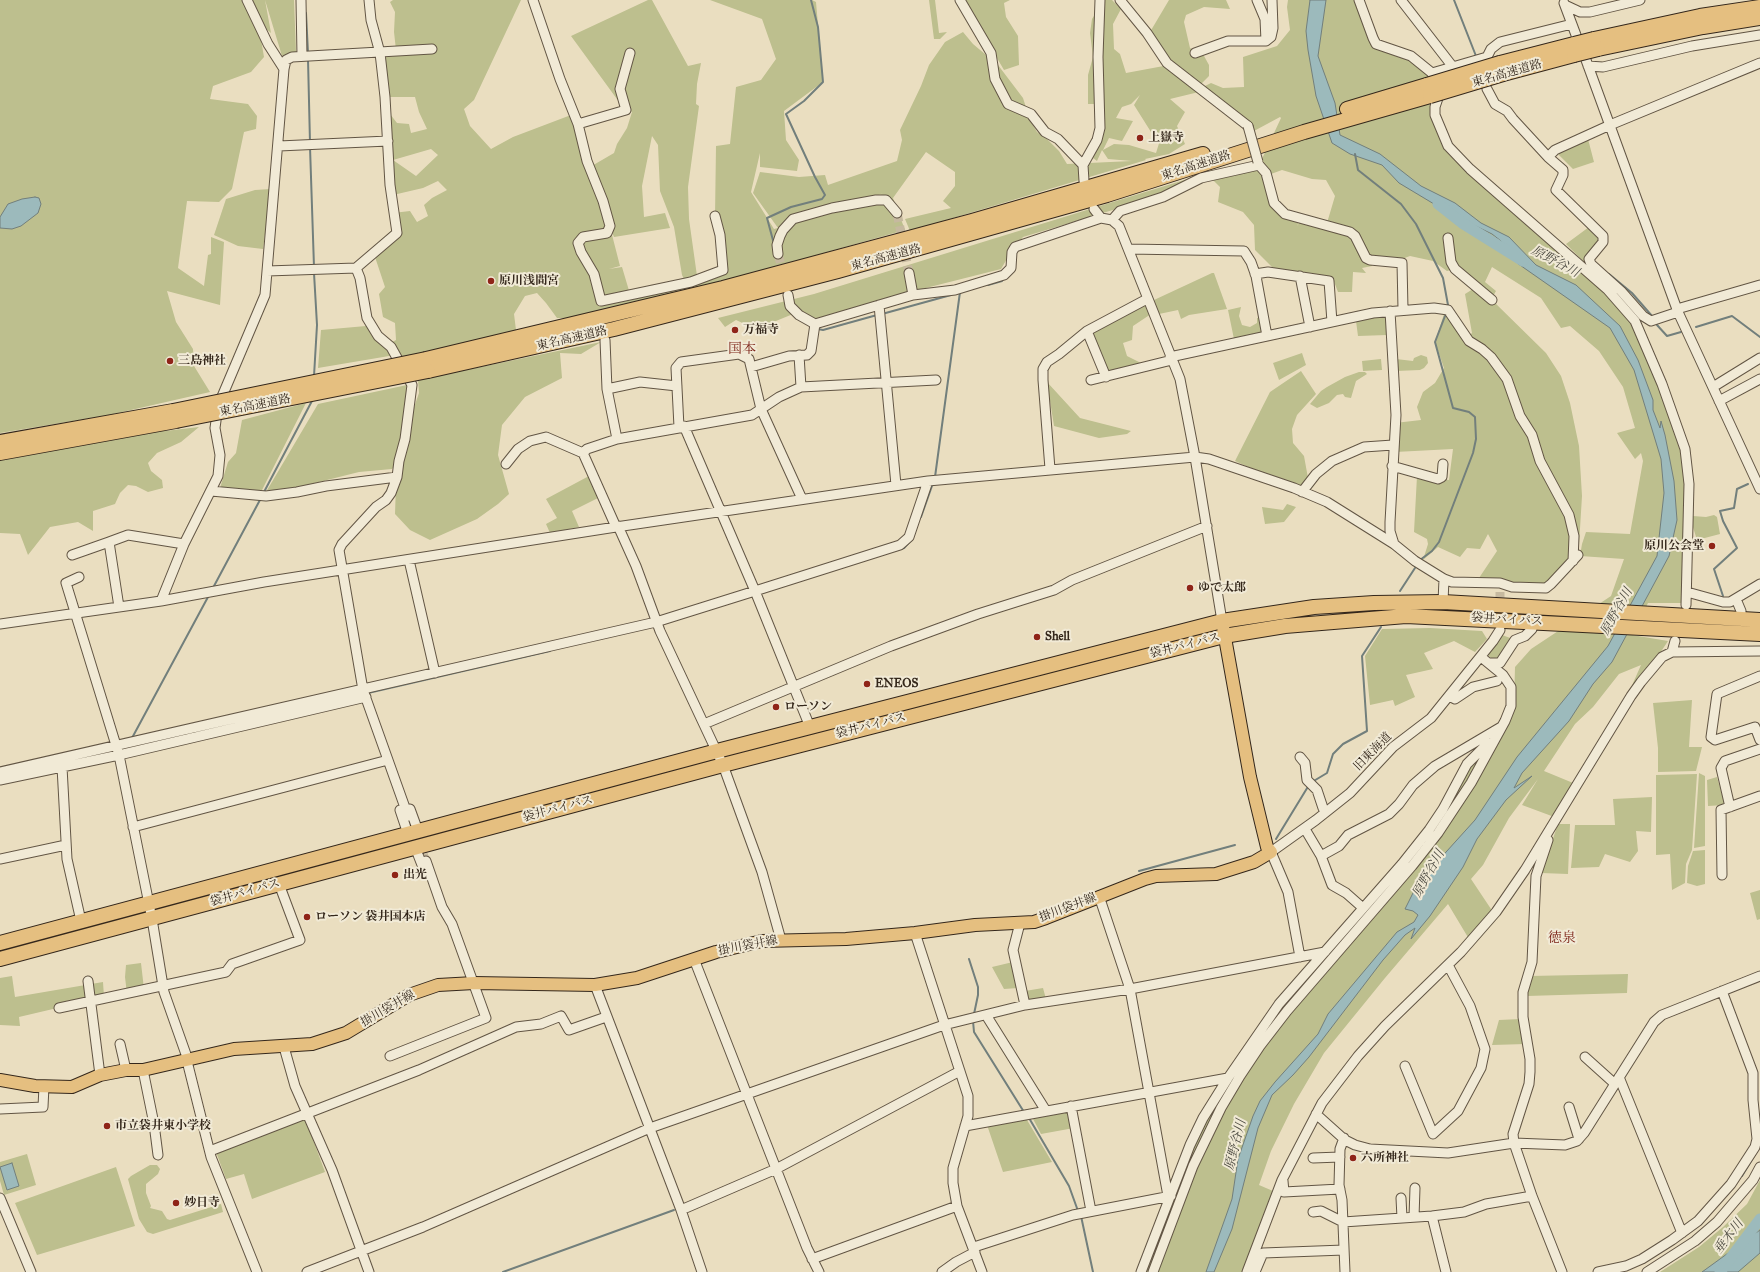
<!DOCTYPE html>
<meta charset="utf-8">
<style>
body{margin:0}
canvas{display:block;background:#eadec0}
</style>
<canvas width="1760" height="1272"></canvas>
<script>
const c = document.querySelector('canvas').getContext('2d');
c.lineJoin = 'round';
function fillPath(path, color) { c.fillStyle = color; c.fill(path, 'evenodd'); }
const poly = rows => new Path2D(rows.map(r => 'M' + r).join(''));
function trace(path, color, width, dash) { c.strokeStyle = color; c.lineWidth = width; c.lineCap = dash ? 'butt' : 'round'; c.setLineDash(dash || []); c.stroke(path); }
function label(font, color, halo, rows, align = 'center') {
  c.font = font + ' "IM FELL Great Primer","Noto Serif JP",serif'; c.lineWidth = 4; c.setLineDash([]); c.textBaseline = 'middle'; c.strokeStyle = halo; c.fillStyle = color; for (const [text, x, y, turn = 0] of rows) {
    c.save(); c.translate(x, y); c.rotate((+turn || 0) * Math.PI / 180); c.textAlign = isNaN(turn) ? turn : align; if (halo) c.strokeText(text, 0, 0); c.fillText(text, 0, 0); c.restore();
  }
}
fillPath(poly([
 [0,0,265,0,271,33,258,22,264,57,251,72,213,86,210,99,248,104,257,116,256,129,244,132,232,189,219,202,187,201,178,268,204,286,208,255,211,254,211,237,224,242,220,305,167,291,176,322,193,349,194,366,210,392,109,415,0,433],
 [265,0,294,0,296,52,282,56],
 [393,0,521,0,474,100,464,109,470,126,491,149,513,137,571,115,590,167,614,153,617,144,627,128,632,112,622,106,571,36,648,0,652,0,688,66,701,63,697,84,696,104,699,106,688,187,689,219,697,276,686,283,682,275,674,227,660,191,658,145,652,136,642,186,644,217,665,213,670,228,614,237,610,227,620,266,609,269,622,267,630,294,601,299,601,301,684,285,726,273,724,251,715,216,716,146,730,144,736,87,761,80,776,59,762,19,710,0,812,0,816,2,823,82,784,111,786,140,799,160,797,171,760,167,760,153,751,192,774,229,778,228,753,193,760,172,799,177,825,175,828,185,897,161,902,140,900,130,921,86,929,65,945,42,963,32,973,44,998,65,1023,98,1030,120,1037,132,1047,139,1059,151,1067,164,1132,161,1108,159,1102,150,1097,161,1093,158,1100,112,1095,104,1088,104,1088,75,1093,57,1090,33,1092,19,1104,0,1112,0,1121,9,1113,24,1114,49,1120,54,1126,73,1169,65,1150,32,1169,0,1226,0,1230,9,1204,7,1186,15,1184,22,1190,48,1204,56,1209,65,1209,76,1198,87,1203,91,1170,99,1185,112,1177,126,1185,144,1169,154,1145,159,1146,160,910,231,905,219,951,208,943,201,955,186,955,172,926,152,893,198,905,230,708,286,566,318,557,318,546,303,537,293,525,296,514,314,516,330,439,351,396,357,395,355,318,368,321,330,366,326,388,344,396,340,395,323,383,317,379,294,385,287,372,248,392,230,393,213,410,211,417,222,428,216,424,205,432,198,447,190,438,181,423,188,393,195,390,185,390,114,397,123,409,124,411,133,427,129,419,112,415,97,390,97,383,52,396,50,394,32,395,12,390,2],
 [1140,95,1134,105,1151,132,1161,137,1156,153,1129,145,1114,144,1103,150,1109,138,1122,141,1133,121,1116,118,1122,107,1131,104],
 [431,149,438,155,416,176,393,160],
 [883,193,863,205,838,210,779,227,789,217,867,201],
 [929,0,935,0,939,33,947,32,940,39,934,39],
 [963,0,1010,0,1004,3,1006,17,1018,36,1019,65,1004,70],
 [1288,0,1359,0,1376,44,1415,59,1432,73,1435,112,1448,146,1631,316,1685,454,1687,576,1681,603,1648,603,1632,635,1668,641,1619,715,1641,665,1619,674,1593,707,1575,724,1544,771,1578,785,1557,818,1522,805,1538,779,1509,818,1483,865,1471,879,1493,912,1469,939,1448,904,1385,978,1324,1053,1294,1104,1271,1151,1259,1185,1273,1191,1242,1272,1143,1272,1198,1129,1254,1040,1411,856,1467,764,1491,741,1514,705,1515,667,1531,649,1611,596,1624,559,1580,556,1582,544,1586,532,1630,534,1643,461,1641,453,1635,459,1617,433,1635,428,1623,387,1599,351,1570,326,1561,328,1541,298,1492,267,1485,282,1496,291,1492,298,1455,269,1447,271,1433,261,1410,256,1402,259,1372,258,1372,266,1362,268,1366,273,1353,272,1352,292,1338,292,1333,279,1330,283,1276,269,1272,267,1255,250,1254,225,1243,212,1218,202,1220,187,1209,176,1255,162,1269,183,1278,208,1280,217,1280,210,1301,218,1297,226,1302,219,1327,223,1335,196,1326,180,1312,179,1282,170,1271,174,1261,161,1281,118,1280,117,1254,131,1203,87,1211,83,1223,88,1244,87,1243,57,1277,46,1290,30,1287,7],
 [1588,139,1594,162,1573,169,1558,154],
 [1194,177,1160,194,1136,203,1023,237,1011,252,1001,269,906,293,815,324,798,312,771,323,749,326,736,320,725,327,718,318,814,294],
 [271,189,263,249,238,246,214,235,226,199,255,190],
 [1589,227,1600,238,1600,242,1584,262,1566,244],
 [1212,273,1214,273,1227,309,1189,315,1181,319,1178,310,1159,314,1154,300],
 [1473,289,1492,300,1546,353,1561,376,1570,403,1579,446,1582,496,1579,545,1578,557,1546,585,1510,583,1479,578,1497,551,1488,534,1480,549,1467,548,1460,557,1438,547,1423,560,1428,544,1427,539,1414,532,1417,476,1449,480,1453,449,1395,452,1395,423,1421,420,1417,407,1423,392,1435,383,1444,368,1435,342,1444,314,1469,336,1472,333,1465,294],
 [1147,299,1151,314,1133,326,1132,340,1123,343,1127,356,1145,365,1105,375,1087,331],
 [1241,307,1239,316,1242,325,1250,327,1257,323,1257,318,1261,317,1262,333,1234,339,1228,310],
 [1383,315,1388,317,1387,335,1358,336,1356,321],
 [601,342,581,354,560,353,562,378,525,397,502,425,498,455,509,494,498,504,477,519,430,540,410,530,395,514,396,485,410,439,411,416,419,393,418,380],
 [1302,353,1306,365,1279,380,1273,363],
 [1421,355,1427,357,1428,363,1424,368,1420,370,1396,371,1396,359,1413,361,1414,358],
 [1381,359,1382,370,1363,371,1362,361],
 [1301,371,1316,394,1297,415,1292,429,1293,443,1304,456,1308,478,1301,491,1235,461,1270,392],
 [1359,372,1365,372,1367,374,1356,381,1351,398,1345,397,1343,394,1337,395,1329,403,1317,408,1310,404,1321,391,1327,387,1345,377],
 [1047,382,1080,418,1131,431,1127,434,1099,438,1054,426],
 [407,385,407,419,399,461,392,469,359,472,291,489,266,492,318,404],
 [306,403,261,492,220,488,228,462,236,453,242,420],
 [199,427,181,442,157,453,148,463,151,471,162,480,163,488,148,492,136,486,128,485,120,493,115,504,93,511,93,531,78,522,50,527,28,555,20,534,0,533,0,455,153,430,165,431],
 [589,476,600,497,572,511,579,527,550,533,546,524,557,518,546,499],
 [1287,504,1296,507,1284,522,1265,524,1262,507,1283,510],
 [1714,515,1717,517,1720,534,1697,540,1692,524,1693,516,1706,517],
 [1430,628,1482,631,1487,639,1475,652,1454,641,1424,653,1433,669,1406,675,1415,697,1395,706,1393,700,1370,705,1365,656,1382,629],
 [1502,635,1513,639,1502,658,1491,658,1488,655,1490,650],
 [1692,700,1689,747,1702,747,1696,771,1658,772,1658,748,1653,703],
 [1699,773,1705,776,1705,846,1694,848],
 [1697,774,1692,850,1686,864,1685,883,1672,890,1670,854,1656,855,1656,775],
 [1717,777,1725,805,1708,806,1707,780],
 [1652,797,1651,832,1636,831,1638,851,1630,862,1605,854,1599,867,1571,868,1575,825,1615,825,1613,799],
 [1558,824,1570,824,1568,874,1541,873],
 [1705,850,1705,884,1697,886,1687,883,1688,866,1693,851],
 [1760,890,1760,919,1757,920,1750,893],
 [1013,962,1018,988,1004,989,992,967],
 [141,963,144,989,127,994,125,977,126,965],
 [1628,974,1627,993,1527,996,1527,989,1530,976],
 [12,976,15,997,103,982,104,997,19,1017,20,1026,0,1025,0,978],
 [1043,988,1046,999,1027,1002,1025,991],
 [1521,1019,1526,1044,1492,1045,1499,1020],
 [1069,1110,1074,1128,1041,1134,1032,1117],
 [305,1118,325,1172,252,1199,244,1174,226,1179,216,1152],
 [1027,1120,1052,1162,1003,1172,986,1122],
 [27,1154,36,1185,4,1195,0,1181,0,1162],
 [150,1165,157,1165,160,1169,158,1174,146,1184,146,1193,151,1206,150,1208,162,1211,167,1219,170,1220,221,1204,223,1212,153,1234,147,1232,139,1219,128,1179,131,1176],
 [116,1167,135,1226,37,1255,15,1203],
 [1760,1180,1760,1272,1660,1272,1699,1247,1723,1227,1747,1204]
]), '#bdbf8e');
const water = poly([
 [1310,0,1326,0,1318,56,1335,103,1340,135,1380,154,1421,186,1455,203,1481,223,1509,237,1536,265,1576,285,1620,326,1638,360,1653,400,1653,410,1660,428,1661,421,1665,435,1674,481,1677,520,1669,556,1612,662,1593,684,1569,721,1522,773,1514,788,1532,776,1506,800,1477,839,1463,867,1430,916,1411,939,1415,928,1405,935,1383,960,1309,1057,1293,1075,1272,1095,1258,1128,1232,1229,1214,1272,1206,1272,1232,1199,1238,1159,1253,1116,1260,1101,1275,1082,1318,1034,1328,1014,1397,932,1414,922,1418,915,1413,911,1405,909,1418,883,1475,820,1517,757,1608,646,1657,556,1664,493,1661,459,1634,370,1610,328,1517,263,1501,241,1492,234,1449,213,1399,183,1382,165,1350,154,1332,143,1316,96,1308,50,1306,31,1310,0],
 [35,197,39,198,41,204,38,213,21,226,12,229,0,228,0,217,8,204,22,199,35,197],
 [12,1163,19,1186,7,1190,0,1167,12,1163],
 [1760,1230,1760,1253,1738,1272,1702,1272,1760,1230]
]);
fillPath(water, '#9cbabc');
trace(water, '#727f7c', 1);
trace(poly([
 [1454,0,1476,56],
 [306,13,308,53],
 [308,59,310,143],
 [310,147,314,267],
 [1355,154,1358,170,1401,204,1416,224,1443,278,1448,305],
 [774,244,767,218,791,207,822,199,825,195,815,177,786,114,804,101,823,82,818,27,811,0],
 [314,273,317,325,314,376],
 [1609,274,1632,293,1652,316],
 [988,285,1002,281],
 [882,314,951,295],
 [1657,325,1667,336,1681,332],
 [1696,327,1732,316,1760,337],
 [818,329,823,330,877,315],
 [935,477,960,292],
 [264,492,313,399],
 [921,517,933,483],
 [900,549,904,548,913,538],
 [1420,560,1432,551,1439,542,1473,453,1476,439,1475,417,1469,412,1453,408,1435,342,1445,316],
 [214,586,261,498],
 [1400,591,1415,568],
 [1723,596,1714,569,1737,548,1723,521,1720,511,1734,508,1737,489,1748,484],
 [368,693,550,651],
 [132,738,208,597],
 [120,750,229,725],
 [95,756,116,751],
 [1312,782,1327,773,1333,754,1343,744,1367,731,1362,656,1381,627],
 [1276,839,1309,785],
 [1139,871,1235,845],
 [969,959,978,987,978,995,974,1014],
 [973,1021,974,1032,1024,1112],
 [1029,1118,1069,1186,1078,1211],
 [1742,1176,1760,1146],
 [1081,1216,1093,1272],
 [503,1272,674,1210]
]), '#727f7c', 2);
trace(poly([
 [1438,204,1462,223,1523,261],
 [1720,1272,1760,1219]
]), '#9cbabc', 11);
trace(poly([
 [897,213,909,273],
 [778,254,784,276],
 [1500,611,1500,592],
 [418,842,426,861]
]), '#c6b99f', 9, [9, 4.5]);
const minor = poly([
 [301,0,302,56],
 [533,0,560,79,578,124],
 [960,0,991,53,995,79,1008,104,1031,114,1045,132,1058,139,1083,165],
 [1120,0,1147,33,1167,63,1248,126],
 [1257,0,1265,19,1266,41],
 [1359,0,1373,38,1376,44,1411,56,1432,73,1436,85,1438,98,1435,107,1435,115,1448,146,1470,169,1607,289,1635,321,1662,384,1685,449,1689,484,1686,605],
 [1401,0,1453,67],
 [1564,3,1576,35],
 [1565,5,1580,12,1590,12,1640,0],
 [630,53,620,89,626,110,578,124,587,161,603,201,610,226,607,233,583,237,578,243,581,252,594,274,601,301,691,282,723,270,720,235,715,216],
 [1195,53,1228,41,1266,41,1271,37,1273,28,1272,0],
 [1586,60,1678,312,1760,489],
 [1588,66,1603,67,1692,46,1760,35],
 [284,69,286,60,292,57,432,49],
 [1432,73,1487,57,1491,49,1500,42,1572,24],
 [1487,89,1495,104,1507,111,1513,119,1548,157,1563,170,1563,175,1556,190,1603,236,1603,242,1589,259,1591,264,1621,291,1643,316,1651,321,1678,312],
 [279,146,388,141],
 [1548,157,1555,150,1610,125,1760,63],
 [1084,181,1083,165,1097,140,1100,128,1098,57,1100,0],
 [1094,209,1101,218,1112,220,1119,226,1180,379,1195,457,1222,621],
 [1112,220,1120,211,1163,197,1201,178,1259,165,1266,173,1274,203,1285,214,1350,232,1355,236,1366,258,1370,260,1402,263,1403,309],
 [1448,238,1451,262,1455,269,1492,300],
 [1129,249,1244,251,1251,262,1256,276,1267,336],
 [778,254,777,245,780,236,783,230,793,219,832,208,876,200,886,200,897,213],
 [356,268,360,278,367,318,378,336,391,347,412,385,405,439,399,461,397,477,391,493,386,500,376,507,342,544,339,550,363,690,408,816],
 [267,271,356,268,397,233,390,185,385,97,380,53,371,20,369,0],
 [909,273,913,295],
 [1255,274,1268,272,1329,281,1332,322],
 [1300,276,1310,327],
 [788,295,790,306,799,315,815,324,913,295,955,290,1004,275,1011,268,1012,252,1015,247,1101,218],
 [879,305,896,485],
 [1677,309,1760,285],
 [1390,311,1396,415,1390,522,1390,531,1394,544],
 [1087,331,1106,377],
 [605,340,607,389,617,439],
 [799,355,801,387],
 [1170,357,1373,313,1434,308,1448,310,1469,341,1482,349,1491,357,1507,379,1520,416,1532,435,1540,461,1569,515,1574,536,1573,561],
 [751,367,789,356,807,355,811,351,815,324],
 [1091,380,1172,360],
 [1713,387,1760,358],
 [607,389,640,382,677,386],
 [1719,401,1760,379],
 [684,426,755,591,810,727],
 [679,427,676,368,681,362,739,354,749,359,761,409,802,499],
 [506,464,518,449,530,441,546,437,583,453],
 [1392,466,1438,479,1442,477,1443,464],
 [1050,469,1043,380,1043,369,1047,362,1059,354,1087,331,1147,299],
 [211,491,266,496,297,492,326,486,397,477],
 [1302,492,1316,474,1332,461,1364,447,1393,445],
 [618,526,636,566,660,631,723,765,762,872,781,940],
 [616,527,583,453,587,449,617,439,752,415,779,397,801,387,936,380],
 [72,555,109,542],
 [409,560,435,673],
 [79,577,66,583,119,755,152,919,164,992,188,1060],
 [1687,592,1723,602,1730,602,1760,584],
 [1736,599,1741,611,1741,618],
 [161,601,184,544,218,476,220,455,215,428,218,406,265,295,284,69,268,44,247,0],
 [1443,602,1444,579],
 [119,607,109,542,128,535,184,544],
 [0,624,161,601,264,582,616,527,928,481,1195,457,1209,459,1294,488,1327,502,1394,544,1415,561,1444,579,1452,582,1500,583,1512,587,1546,588,1551,584,1578,555],
 [1672,652,1675,641],
 [1489,663,1500,663,1515,640,1525,636,1532,629,1533,621],
 [1760,676,1717,694,1711,737,1715,740,1755,727,1760,740],
 [1449,696,1455,699,1473,687,1497,681],
 [704,724,891,646,978,614,1054,590,1072,580,1207,526],
 [1300,757,1305,763,1307,780,1317,790,1323,808,1326,812],
 [62,767,67,859,81,921],
 [0,772,656,622,755,591,900,545,909,537,928,481],
 [0,780,119,755,366,697],
 [1730,807,1721,768,1725,761,1760,749],
 [410,809,418,831],
 [400,810,408,834],
 [133,827,388,760],
 [1305,829,1321,856,1332,885,1346,893,1363,908],
 [1548,840,1536,876,1532,962,1523,992,1523,1017,1530,1059,1530,1072,1529,1084,1513,1134,1514,1143,1532,1196,1562,1272],
 [415,847,424,870],
 [1321,856,1339,846,1348,835,1389,814,1399,804,1413,785,1435,766,1501,727],
 [0,859,66,845],
 [1722,875,1721,810,1760,796],
 [1099,896,1130,989,1168,1196],
 [1020,923,1013,950,1025,1005],
 [915,933,968,1096,968,1116,953,1168,953,1183,957,1206,982,1272],
 [1300,957,1288,892,1271,852,1316,820,1350,793,1393,747,1431,718,1493,641,1500,630],
 [694,959,807,1248,819,1272],
 [88,981,100,1075],
 [595,985,681,1210,702,1272],
 [59,1008,226,972,232,964,300,940,279,884],
 [986,1015,1046,1111],
 [120,1044,126,1070],
 [284,1047,295,1086,332,1170,369,1272],
 [390,1056,486,1018,452,924,442,907,426,861],
 [1585,1057,1615,1084],
 [187,1061,211,1157,257,1272],
 [1405,1066,1433,1134,1458,1111,1481,1068,1485,1049,1470,1006,1448,965],
 [143,1070,154,1124,158,1155],
 [1619,1077,1682,1233],
 [1071,1106,1091,1211],
 [1569,1107,1579,1139],
 [0,1109,43,1107,44,1086],
 [1316,1114,1345,1140,1355,1145,1370,1149,1448,1153,1514,1143,1565,1145,1577,1141,1584,1133,1654,1022,1662,1015,1760,976],
 [965,1126,1228,1078],
 [1344,1138,1340,1149,1339,1185,1342,1200,1345,1272],
 [210,1151,419,1070,516,1027,541,1024,561,1016,569,1030,606,1017],
 [1313,1158,1340,1157],
 [1283,1181,1284,1192,1340,1189],
 [0,1198,31,1272],
 [1401,1198,1402,1218],
 [681,1210,776,1169,960,1071],
 [1313,1212,1321,1211,1343,1222,1432,1216,1464,1212,1486,1204,1532,1196],
 [1432,1216,1446,1272],
 [1414,1217,1415,1188],
 [974,1247,1073,1215,1171,1196],
 [812,1259,957,1206],
 [307,1272,423,1227,650,1128,944,1025,1025,1005,1130,989,1325,952],
 [942,1272,956,1262,975,1252],
 [1141,1272,1190,1145,1203,1118,1228,1078,1279,1004,1402,864,1429,830,1443,809,1467,764,1488,743],
 [1153,1272,1193,1166,1221,1108,1240,1076,1260,1046,1287,1011,1412,866,1438,833,1471,783,1505,721,1511,706,1511,687,1503,675,1481,657],
 [1247,1272,1282,1180,1322,1103,1358,1056,1385,1026,1461,952,1496,912,1525,870,1631,696,1641,682,1662,657,1672,652,1760,651],
 [1255,1272,1263,1253,1344,1250],
 [1598,1272,1626,1266,1642,1259,1672,1240,1698,1221,1731,1184,1755,1147,1757,1139,1753,1100,1753,1073,1722,991],
 [1647,1272,1695,1241,1717,1222,1753,1180,1760,1167]
]);
const major = poly([
 [0,1080,35,1086,72,1087,100,1075,126,1070,143,1070,234,1049,312,1044,346,1033,409,995,438,985,474,983,595,985,637,978,716,952,762,941,846,939,915,933,975,925,1034,922,1046,918,1145,879,1156,876,1216,874,1254,862,1271,852,1267,847,1250,777,1222,621]
]);
const highway = poly([
 [1594,39,1700,16,1760,7],
 [1598,49,1703,27,1760,18],
 [1500,63,1574,44],
 [1503,74,1574,55],
 [1347,109,1427,85],
 [426,359,723,288,972,221,1203,154],
 [428,371,614,329,838,271,1107,195,1304,132,1430,96],
 [0,442,173,411],
 [0,453,176,421],
 [0,943,717,751,1222,621,1314,607,1374,603,1443,602,1760,620],
 [0,959,723,765,1224,636,1285,626,1406,616,1760,634]
]);
trace(minor, '#625544', 11);
trace(major, '#34271b', 14);
trace(highway, '#34271b', 16);
trace(minor, '#f1ead6', 9);
trace(major, '#e5bf80', 12);
trace(highway, '#e5bf80', 14);
const minorBridge = poly([
 [1248,126,1258,162]
]);
const highwayBridge = poly([
 [1574,44,1594,39],
 [1574,55,1598,49],
 [1427,85,1500,63],
 [1430,96,1503,74],
 [173,411,426,359],
 [176,421,428,371]
]);
trace(minorBridge, '#625544', 11, []);
trace(highwayBridge, '#34271b', 16, []);
trace(minorBridge, '#f1ead6', 9);
trace(highwayBridge, '#e5bf80', 14);
for (const [x, y, r, color] of [
 [1140,138,4,"#8f2418"],
 [491,281,4,"#8f2418"],
 [735,330,4,"#8f2418"],
 [170,361,4,"#8f2418"],
 [1712,546,4,"#8f2418"],
 [1190,588,4,"#8f2418"],
 [1037,637,4,"#8f2418"],
 [867,684,4,"#8f2418"],
 [776,707,4,"#8f2418"],
 [395,875,4,"#8f2418"],
 [307,917,4,"#8f2418"],
 [107,1126,4,"#8f2418"],
 [1353,1158,4,"#8f2418"],
 [176,1203,4,"#8f2418"]
]) { const dot = new Path2D(); dot.arc(x, y, r, 0, 2 * Math.PI); c.fillStyle = color; c.fill(dot); trace(dot, '#f1ead6', 1.5); }
label('12px', '#34271b', '#f1ead6', [
 ["東名高速道路",1507,74,-16],
 ["東名高速道路",1196,166,-18],
 ["東名高速道路",886,258,-15],
 ["東名高速道路",572,339,-13],
 ["東名高速道路",255,406,-11],
 ["袋井バイパス",1507,620,3],
 ["袋井バイパス",1185,646,-14],
 ["袋井バイパス",871,726,-14],
 ["旧東海道",1373,752,-45],
 ["袋井バイパス",558,809,-15],
 ["袋井バイパス",245,893,-16],
 ["掛川袋井線",1068,908,-21],
 ["掛川袋井線",748,946,-11],
 ["掛川袋井線",388,1009,-30]
]);
label('bold 12px', '#34271b', '#f1ead6', [
 ["上嶽寺",1148,138],
 ["原川浅間宮",499,281],
 ["万福寺",743,330],
 ["三島神社",178,361],
 ["原川公会堂",1704,546,"right"],
 ["ゆで太郎",1198,588],
 ["Shell",1045,637],
 ["ENEOS",875,684],
 ["ローソン",784,707],
 ["出光",403,875],
 ["ローソン 袋井国本店",315,917],
 ["市立袋井東小学校",115,1126],
 ["六所神社",1361,1158],
 ["妙日寺",184,1203]
], 'left');
label('italic 13px', '#4e4c43', '#f1ead6', [
 ["原野谷川",1555,262,28],
 ["原野谷川",1617,612,-61],
 ["原野谷川",1429,874,-61],
 ["原野谷川",1236,1145,-76],
 ["垂木川",1729,1237,-53]
]);
label('14px', '#7a1f14', '#f1ead6', [
 ["国本",742,350],
 ["徳泉",1562,939]
]);
</script>
